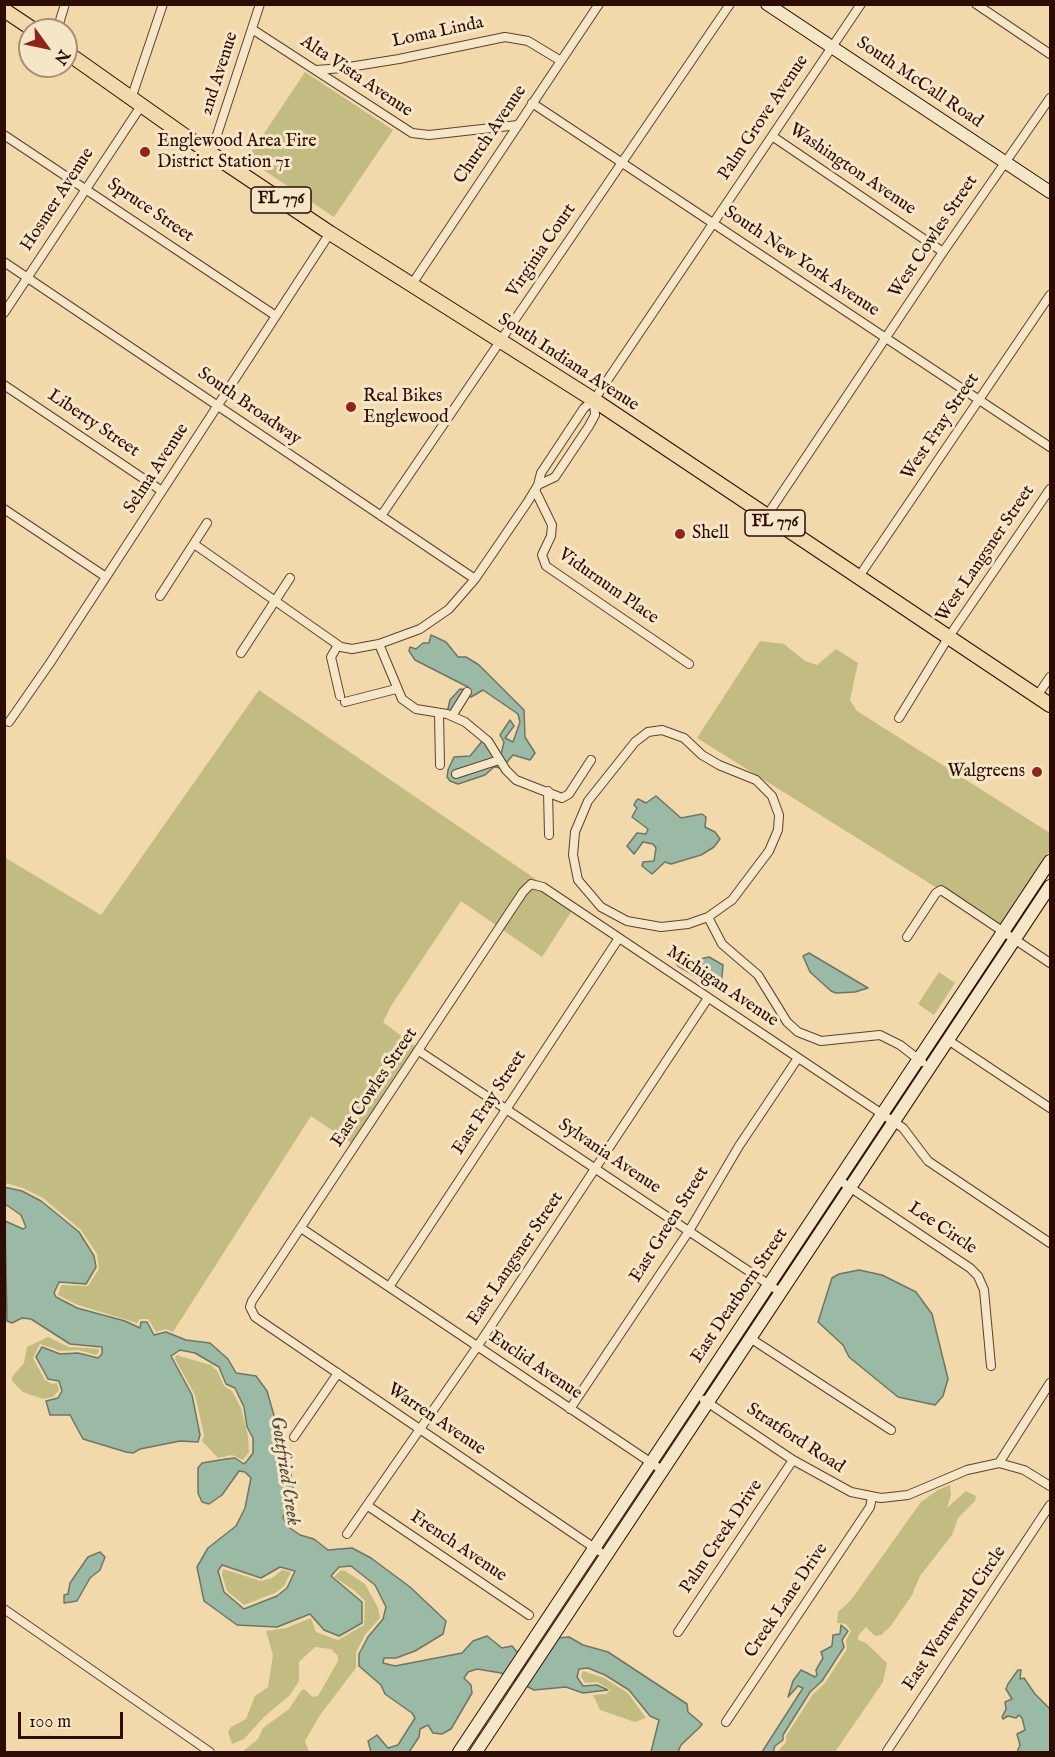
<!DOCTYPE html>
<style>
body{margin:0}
#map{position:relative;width:1055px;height:1757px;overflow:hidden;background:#f1d9ab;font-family:"IM FELL English",serif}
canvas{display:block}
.frame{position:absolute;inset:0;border:6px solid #2d0d03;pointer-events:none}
.north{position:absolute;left:18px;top:18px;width:60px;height:60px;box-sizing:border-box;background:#f6e6c8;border:2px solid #a68f79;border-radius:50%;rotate:123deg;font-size:16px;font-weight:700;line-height:24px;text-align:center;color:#2d0d03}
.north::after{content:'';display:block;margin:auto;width:21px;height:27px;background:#8f2418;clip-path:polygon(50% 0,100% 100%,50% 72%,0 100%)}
.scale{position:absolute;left:18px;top:1712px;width:105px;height:27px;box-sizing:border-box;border:3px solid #2d0d03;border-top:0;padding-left:8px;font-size:18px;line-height:21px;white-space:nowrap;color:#2d0d03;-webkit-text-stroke:4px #f6e6c8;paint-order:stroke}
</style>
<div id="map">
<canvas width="1055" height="1757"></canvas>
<div class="frame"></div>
<div class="north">N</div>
<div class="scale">100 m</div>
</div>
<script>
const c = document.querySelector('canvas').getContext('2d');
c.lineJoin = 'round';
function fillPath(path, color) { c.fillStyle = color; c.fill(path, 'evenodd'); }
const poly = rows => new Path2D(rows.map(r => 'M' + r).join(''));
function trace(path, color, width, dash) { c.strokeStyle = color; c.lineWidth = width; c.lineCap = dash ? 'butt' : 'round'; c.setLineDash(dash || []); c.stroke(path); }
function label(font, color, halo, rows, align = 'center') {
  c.font = font + ' "IM FELL English",serif'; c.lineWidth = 6; c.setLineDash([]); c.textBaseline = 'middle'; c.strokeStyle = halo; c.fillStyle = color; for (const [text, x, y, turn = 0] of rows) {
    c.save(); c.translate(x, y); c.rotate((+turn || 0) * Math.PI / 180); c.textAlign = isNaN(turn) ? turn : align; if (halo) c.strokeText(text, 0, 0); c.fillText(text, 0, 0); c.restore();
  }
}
fillPath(poly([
 [305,72,393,130,334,217,247,159],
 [760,641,784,644,805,661,817,665,836,649,858,663,850,700,857,711,1050,833,1050,850,1001,928,697,738],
 [259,690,575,906,542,957,461,901,391,1006,383,1022,419,1049,354,1145,311,1116,173,1332,166,1329,156,1332,148,1319,140,1319,137,1323,78,1305,58,1295,61,1285,88,1286,99,1269,97,1254,81,1230,43,1198,23,1188,5,1183,4,857,101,915],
 [939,972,955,983,934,1015,918,1004],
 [48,1337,69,1347,89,1348,99,1349,99,1352,96,1355,78,1350,60,1351,40,1344,33,1358,45,1380,52,1384,57,1383,59,1390,53,1397,43,1399,23,1392,12,1381,12,1377,24,1363,27,1347],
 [176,1355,211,1365,218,1372,224,1386,232,1391,241,1408,248,1436,249,1452,243,1460,232,1455,218,1458,202,1441,204,1435,195,1395,175,1359],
 [950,1485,951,1495,947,1508,966,1491,976,1496,975,1501,958,1518,952,1535,920,1576,912,1595,890,1627,881,1635,875,1636,866,1627,858,1636,858,1640,866,1643,887,1663,883,1682,835,1752,777,1752,786,1742,786,1736,813,1694,825,1683,847,1649,846,1640,851,1631,846,1624,837,1623,838,1612,851,1600,921,1502,938,1490],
 [223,1569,261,1581,272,1578,282,1570,291,1572,284,1586,275,1593,244,1605,227,1591,222,1575],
 [341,1570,345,1571,365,1584,378,1608,380,1618,365,1635,356,1652,356,1668,320,1715,305,1741,309,1752,242,1752,258,1739,263,1728,289,1709,301,1691,304,1689,313,1697,318,1696,338,1661,338,1656,331,1649,315,1647,299,1662,299,1681,290,1695,264,1717,244,1739,232,1744,228,1732,231,1727,246,1719,255,1696,268,1687,273,1655,266,1631,286,1628,311,1618,316,1632,338,1640,364,1625,365,1601,355,1591,334,1577],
 [583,1671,604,1678,628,1693,646,1718,635,1722,600,1710,593,1695,606,1694,611,1690,597,1682,585,1683,581,1676]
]), '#c2bc83');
const water = poly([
 [431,635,446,642,458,657,466,657,479,665,524,710,525,737,535,753,530,760,513,755,502,768,494,767,485,775,458,784,450,781,447,777,448,770,454,757,470,756,484,739,497,755,501,754,504,742,500,735,510,720,514,726,505,738,513,742,520,722,518,714,483,690,471,697,466,694,455,714,447,713,450,700,460,689,467,690,468,687,415,660,409,651,410,647,416,649,423,643,429,643,431,635],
 [656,796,681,818,702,814,706,817,705,827,715,832,720,839,714,847,701,855,671,864,665,862,652,874,642,866,643,862,654,861,656,848,653,844,643,842,634,854,627,846,637,833,646,834,648,829,632,817,637,808,634,805,636,801,638,799,646,803,656,796],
 [809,953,868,988,855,992,836,993,831,991,810,972,803,956,809,953],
 [709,957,723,965,721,986,718,989,678,966,675,962,682,963,709,957],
 [4,1187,22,1191,41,1201,79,1232,94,1256,96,1267,86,1284,59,1282,54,1293,56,1297,77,1308,125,1321,140,1328,141,1322,147,1322,154,1335,166,1332,186,1340,210,1343,228,1359,236,1373,256,1376,267,1391,291,1475,293,1487,283,1517,287,1526,300,1535,314,1539,328,1550,352,1548,371,1558,410,1587,446,1621,443,1634,415,1651,396,1658,384,1658,383,1663,395,1666,462,1653,473,1641,487,1636,502,1648,512,1646,516,1651,540,1656,557,1638,569,1637,583,1645,608,1652,687,1704,688,1712,702,1724,700,1727,681,1745,678,1752,651,1752,659,1720,650,1716,629,1690,605,1675,588,1668,579,1669,577,1677,583,1686,597,1685,608,1690,583,1693,566,1687,534,1690,501,1673,477,1669,468,1672,464,1678,471,1685,472,1693,451,1729,442,1734,433,1733,428,1725,420,1729,419,1737,409,1752,371,1752,368,1741,377,1735,388,1748,398,1745,415,1718,412,1713,385,1694,381,1685,359,1666,359,1654,368,1637,383,1619,386,1607,375,1585,351,1566,339,1567,331,1576,362,1602,362,1623,339,1636,324,1630,310,1614,277,1627,237,1625,204,1601,197,1567,208,1548,236,1526,245,1508,251,1478,245,1472,239,1471,222,1495,209,1504,202,1502,198,1493,198,1468,202,1463,226,1459,235,1458,244,1464,247,1461,253,1453,253,1438,247,1427,244,1407,235,1388,226,1384,219,1367,195,1353,180,1350,171,1356,192,1395,200,1435,198,1442,180,1441,140,1449,133,1453,126,1452,83,1439,70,1415,50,1415,46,1401,58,1398,62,1391,59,1381,48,1379,36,1357,42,1347,60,1354,78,1353,98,1358,102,1354,102,1347,70,1344,31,1319,22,1318,12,1323,7,1321,5,1221,23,1229,26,1227,21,1215,5,1204,4,1187],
 [222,1565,261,1578,280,1567,295,1571,287,1588,277,1596,244,1609,224,1592,218,1571,222,1565],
 [859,1270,882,1275,916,1292,932,1314,948,1379,943,1396,935,1405,898,1397,849,1357,843,1345,818,1322,832,1278,839,1274,859,1270],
 [100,1552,105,1557,100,1570,90,1578,77,1601,64,1603,64,1595,68,1594,70,1583,88,1557,100,1552],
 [841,1625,848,1631,842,1640,844,1647,822,1681,810,1692,783,1735,783,1740,775,1746,773,1752,762,1752,803,1688,798,1686,788,1697,793,1681,801,1670,815,1677,817,1675,816,1670,823,1658,821,1652,832,1646,833,1635,840,1634,841,1625],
 [1018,1670,1021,1670,1020,1679,1024,1678,1035,1694,1050,1709,1050,1752,1017,1752,1020,1745,1017,1734,1025,1730,1022,1718,1019,1715,1016,1718,1008,1716,1003,1719,1002,1717,1006,1709,1005,1702,1012,1699,1006,1689,1008,1684,1018,1670]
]);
fillPath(water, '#9bbaa6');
trace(water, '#6f7565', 1.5);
const street = poly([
 [976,4,1050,54],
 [252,29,412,133,429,135,518,125],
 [57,30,65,4],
 [316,70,343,68,399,59,505,37,528,41,561,61],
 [131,99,163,4],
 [532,103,1050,447],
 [4,135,276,316],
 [772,136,943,252],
 [211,153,260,4],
 [4,262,475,579],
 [412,284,599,4],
 [4,313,141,106],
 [4,385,162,491],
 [538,485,555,477,589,426,595,415,594,400],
 [535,490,552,525,551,536,542,555,546,566,689,664],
 [4,509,106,577],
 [381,516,730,4],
 [766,517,943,252,1050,98],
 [194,544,341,647,352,649,379,644,420,629,449,609,475,579,527,503,538,485,541,473,584,408,594,400,861,4],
 [858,578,1050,295],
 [160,596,207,523],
 [379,644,402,699,416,709,447,714,465,722,488,741,506,770,516,780,562,798,569,794,591,760],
 [338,645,331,657,340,696],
 [241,653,290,578],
 [1037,696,1050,677],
 [345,702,396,689],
 [439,713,440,765],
 [452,716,467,692],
 [899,718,948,638,1050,489],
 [9,722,50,663,330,233],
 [662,730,684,738,702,755,719,765,756,780,772,796,779,815,778,830,769,851,732,900,708,917,688,924,661,927,627,921,601,907,578,880,573,855,575,832,588,801,635,742,648,732,662,730],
 [456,774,499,760],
 [548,791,549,835],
 [708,917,722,944,758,975,787,1022,798,1032,821,1041,880,1035,900,1045,922,1062],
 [907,937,936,893,941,890,1050,963],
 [948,1040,1050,1108],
 [419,1051,780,1292],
 [839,1180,970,1268,978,1276,984,1290,991,1366],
 [301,1228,662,1470],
 [389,1287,619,938],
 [750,1338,891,1430],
 [704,1400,793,1460,851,1492,881,1498,908,1495,967,1470,999,1463,1024,1470,1050,1486],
 [570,1409,689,1231,739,1146,798,1058],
 [294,1437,338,1373],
 [999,1463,1050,1383],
 [368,1506,529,1615],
 [347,1534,477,1347,708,998],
 [599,1551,255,1317,250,1307,252,1301,523,892,531,884,543,887,903,1128,928,1161,1050,1243],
 [4,1609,210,1752],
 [678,1632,793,1460],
 [726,1722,870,1507,872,1497],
 [887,1751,1050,1505]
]);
const secondary = poly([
 [767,4,1050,192],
 [459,1752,1050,861],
 [476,1752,1050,886]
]);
const primary = poly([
 [4,10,34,30],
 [66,52,185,136,330,233,594,400,1050,705]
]);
trace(street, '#5e402d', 10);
trace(secondary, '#2d0d03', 14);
trace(primary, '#2d0d03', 16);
trace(street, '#f6e6c8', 8);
trace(secondary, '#f6e6c8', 12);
trace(primary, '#f1d9ab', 14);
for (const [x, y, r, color] of [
 [145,152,6,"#8f2418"],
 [351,407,6,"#8f2418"],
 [680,534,6,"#8f2418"],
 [1037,772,6,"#8f2418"]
]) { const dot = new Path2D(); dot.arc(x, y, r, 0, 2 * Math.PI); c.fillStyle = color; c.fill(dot); trace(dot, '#f6e6c8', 2); }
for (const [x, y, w] of [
 [281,200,60],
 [775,523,60]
]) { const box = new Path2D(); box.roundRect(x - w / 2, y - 13, w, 26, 4.5); c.fillStyle = '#f6e6c8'; c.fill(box); trace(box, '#2d0d03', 1.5); }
label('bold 16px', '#2d0d03', null, [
 ["FL 776",281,200],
 ["FL 776",775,523]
]);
label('18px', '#2d0d03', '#f6e6c8', [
 ["Loma Linda",438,33,-12],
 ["2nd Avenue",220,74,-72],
 ["Alta Vista Avenue",356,77,34],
 ["South McCall Road",919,83,34],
 ["Palm Grove Avenue",764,118,-56],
 ["Church Avenue",491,135,-56],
 ["Washington Avenue",852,170,34],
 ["Hosmer Avenue",58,200,-57],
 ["Spruce Street",150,211,34],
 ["West Cowles Street",934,237,-56],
 ["Virginia Court",542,251,-56],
 ["South New York Avenue",801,262,34],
 ["South Indiana Avenue",568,363,33],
 ["South Broadway",249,407,35],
 ["Liberty Street",93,424,34],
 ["West Fray Street",941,427,-56],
 ["Selma Avenue",157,469,-57],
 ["West Langsner Street",986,554,-56],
 ["Vidurnum Place",608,587,35],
 ["Michigan Avenue",722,987,34],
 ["East Cowles Street",375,1088,-56],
 ["East Fray Street",490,1103,-57],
 ["Sylvania Avenue",609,1157,34],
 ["East Green Street",670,1225,-58],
 ["Lee Circle",942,1229,34],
 ["East Langsner Street",516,1259,-56],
 ["East Dearborn Street",740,1296,-56],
 ["Euclid Avenue",535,1366,34],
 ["Warren Avenue",436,1420,34],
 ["Stratford Road",795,1439,33],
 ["Palm Creek Drive",722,1537,-56],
 ["French Avenue",458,1547,34],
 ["Creek Lane Drive",787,1601,-56],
 ["East Wentworth Circle",955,1619,-56]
]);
label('18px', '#2d0d03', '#f6e6c8', [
 ["Englewood Area Fire",157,142],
 ["District Station 71",157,163],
 ["Real Bikes",363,397],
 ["Englewood",363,418],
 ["Shell",692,534],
 ["Walgreens",1025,772,"right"]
], 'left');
label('italic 20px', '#544a3c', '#f6e6c8', [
 ["Gottfried Creek",284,1471,81]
]);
</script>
